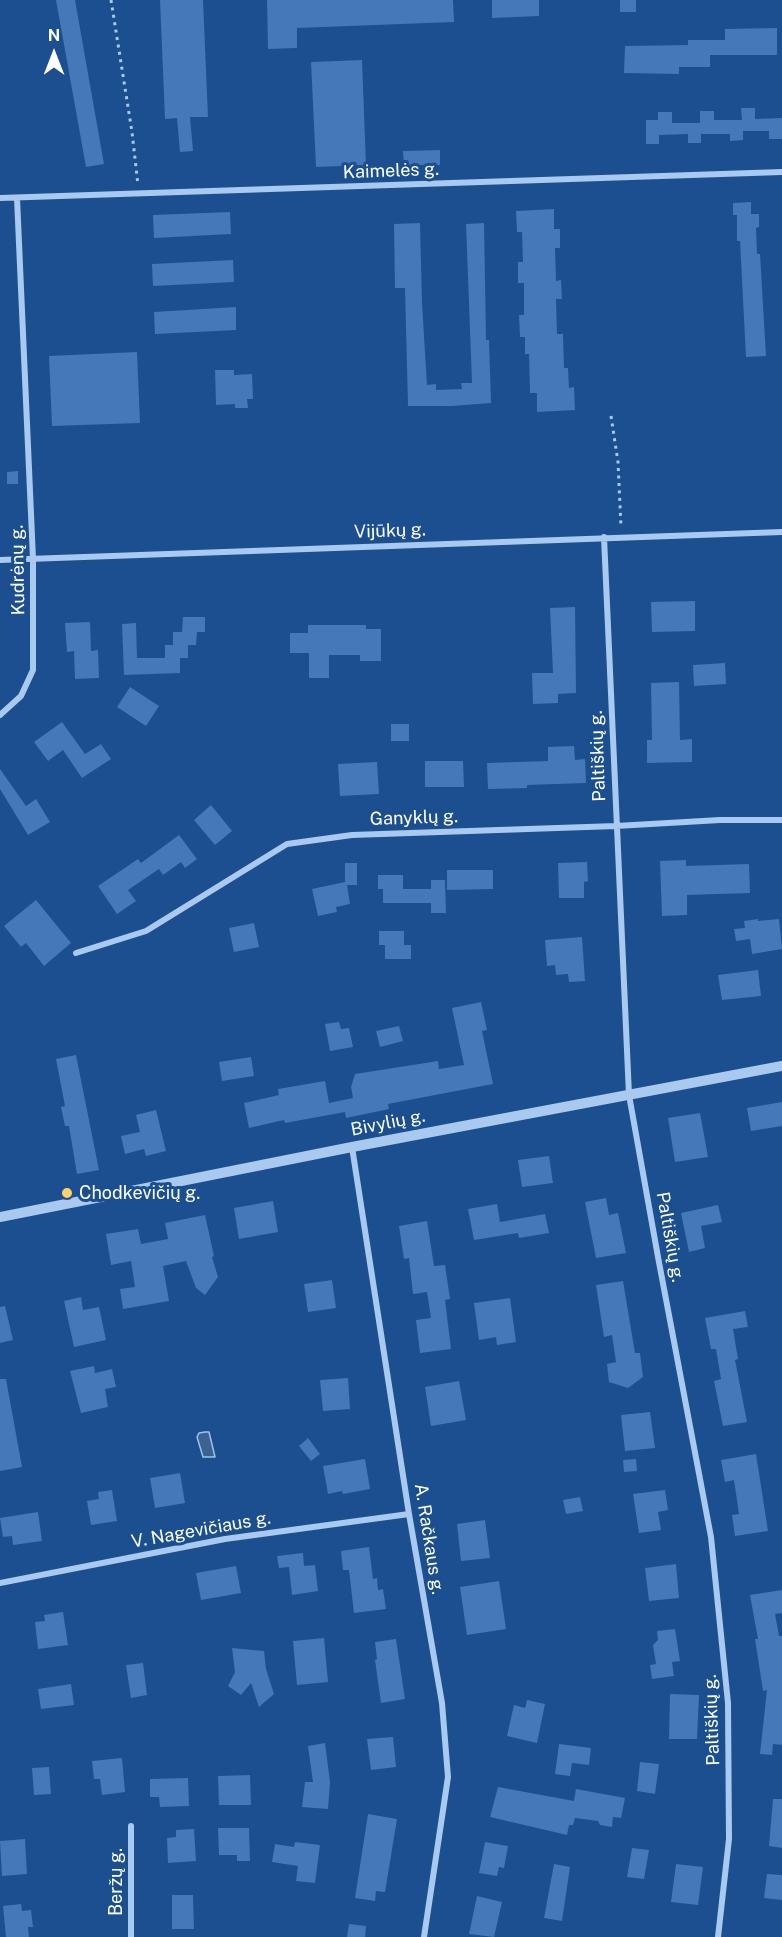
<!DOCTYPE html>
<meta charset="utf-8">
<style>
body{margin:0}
#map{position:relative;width:782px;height:1937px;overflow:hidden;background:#1b4f8f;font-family:"Public Sans",sans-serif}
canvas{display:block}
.north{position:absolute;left:24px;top:24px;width:60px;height:60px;-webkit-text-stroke:4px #1b4f8f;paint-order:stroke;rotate:0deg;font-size:16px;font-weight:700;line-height:24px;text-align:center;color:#fff}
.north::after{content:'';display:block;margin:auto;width:21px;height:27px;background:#fff;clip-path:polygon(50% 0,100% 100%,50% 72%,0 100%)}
</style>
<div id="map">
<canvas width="782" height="1937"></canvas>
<div class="north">N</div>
</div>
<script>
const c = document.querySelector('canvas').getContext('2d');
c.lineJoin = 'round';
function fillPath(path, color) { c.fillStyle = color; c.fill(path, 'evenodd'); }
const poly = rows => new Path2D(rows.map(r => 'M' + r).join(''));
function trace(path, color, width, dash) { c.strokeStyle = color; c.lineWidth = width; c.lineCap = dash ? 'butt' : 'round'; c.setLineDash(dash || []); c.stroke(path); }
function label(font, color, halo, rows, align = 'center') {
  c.font = font + ' "Public Sans",sans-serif'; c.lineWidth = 6; c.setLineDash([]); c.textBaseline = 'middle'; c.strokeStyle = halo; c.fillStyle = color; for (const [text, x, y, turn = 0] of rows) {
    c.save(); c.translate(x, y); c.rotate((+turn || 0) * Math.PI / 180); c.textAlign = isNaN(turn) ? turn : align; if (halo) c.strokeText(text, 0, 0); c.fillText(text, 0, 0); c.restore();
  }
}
const water = poly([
 [205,1432,209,1432,215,1457,203,1457,197,1437,199,1433,205,1432]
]);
fillPath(water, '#3c6290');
trace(water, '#9cc4f0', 1.5);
fillPath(poly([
 [56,0,75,0,104,164,86,167],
 [160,0,203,0,208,117,190,117,193,151,180,152,177,118,165,119],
 [267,0,453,0,454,22,297,28,297,48,268,49],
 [492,0,539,0,539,16,492,18],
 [620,0,636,0,636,12,620,12],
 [777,28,777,55,710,55,710,67,679,67,679,74,624,73,625,46,688,45,688,40,725,40,725,29],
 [362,60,366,165,316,167,311,62],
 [741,108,755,108,755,119,782,118,782,139,769,139,769,131,743,131,743,140,730,141,730,134,701,134,701,143,688,143,688,134,659,135,659,144,646,144,646,120,658,120,658,112,672,112,672,123,700,123,700,111,714,111,714,120,742,120],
 [440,150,440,165,404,165,403,151],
 [751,202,751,214,759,214,759,227,756,228,757,254,760,254,766,356,746,357,740,241,737,241,737,215,733,215,733,203],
 [554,209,554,229,560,229,560,248,555,248,556,281,561,280,562,299,556,299,557,334,563,334,564,368,568,368,569,388,574,387,575,410,537,412,537,393,530,393,529,354,525,354,525,337,520,337,519,315,524,315,524,283,518,283,518,262,523,262,522,232,517,232,516,211],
 [230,212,231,234,154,238,153,215],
 [420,223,422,303,427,385,436,384,436,390,462,389,461,383,472,383,466,224,484,223,486,340,489,340,491,403,452,406,408,406,405,288,395,288,394,224],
 [233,260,234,282,153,286,152,264],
 [236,307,236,330,155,334,154,312],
 [137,352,140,423,52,426,49,356],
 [215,370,234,370,234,375,252,374,253,399,247,399,248,408,235,408,235,404,216,405],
 [18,471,18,484,7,484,7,472],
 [695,601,695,631,652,632,651,602],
 [575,607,576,693,558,694,558,703,533,704,532,673,553,673,550,608],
 [183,617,205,617,205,632,197,632,196,645,188,645,188,658,180,658,180,673,124,675,122,624,136,623,137,658,165,658,165,645,173,645,173,632,182,632],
 [90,622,91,651,98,650,99,678,75,679,74,651,67,652,65,623],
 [308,625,366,625,366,629,381,629,381,661,360,661,360,655,329,655,329,678,309,678,309,653,290,653,290,633,308,633],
 [725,663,726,684,694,686,693,665],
 [679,682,680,740,692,739,692,762,647,763,647,740,652,740,651,683],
 [130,687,159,706,146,726,117,707],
 [62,722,85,754,101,744,111,759,82,778,63,750,48,761,34,742],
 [391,724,409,724,409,741,391,741],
 [574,746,575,760,585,759,586,783,527,785,527,788,488,789,487,763,548,761,548,747],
 [425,761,463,761,464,787,425,787],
 [377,762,379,794,340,796,338,764],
 [0,769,26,806,36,799,50,822,28,835,0,789],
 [211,805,232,831,215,845,194,820],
 [179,835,197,859,185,868,181,862,163,875,159,869,128,890,136,901,117,914,98,886,138,859,141,863],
 [686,860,686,866,749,864,750,893,687,895,687,915,662,916,660,861],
 [587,862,588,881,584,882,584,898,559,898,558,863],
 [345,863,357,863,357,885,347,885,350,904,336,907,337,912,318,916,312,889,345,882],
 [447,870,493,870,493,889,447,890],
 [378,875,403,875,403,889,431,889,431,880,445,880,446,913,431,913,431,903,383,903,383,889,378,889],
 [36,900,71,943,44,966,26,943,21,947,4,926],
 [758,919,758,921,779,919,782,949,752,954,750,939,736,941,734,929,745,928,744,921],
 [254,923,259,947,234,952,229,928],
 [379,931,404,931,404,945,411,945,411,959,385,959,385,945,379,945],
 [582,937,585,981,569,982,568,974,556,975,555,965,547,966,545,940],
 [758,970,761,996,722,1000,718,975],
 [481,1002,487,1030,482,1031,493,1084,388,1104,389,1109,346,1118,345,1112,285,1123,284,1120,249,1128,244,1103,279,1095,278,1089,325,1081,329,1103,353,1098,351,1087,355,1074,438,1061,439,1069,464,1065,452,1008],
 [339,1022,341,1029,349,1028,353,1047,330,1051,325,1024],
 [399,1026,403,1041,380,1047,376,1031],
 [76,1055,99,1170,77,1174,69,1126,65,1126,61,1107,65,1106,56,1059],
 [251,1057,254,1076,222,1081,219,1062],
 [782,1102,782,1126,751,1131,747,1108],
 [156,1110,166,1151,146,1156,144,1149,125,1154,121,1136,140,1132,136,1115],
 [700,1113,708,1157,675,1162,668,1118],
 [549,1156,553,1183,522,1187,518,1160],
 [606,1198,609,1215,618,1213,626,1253,596,1258,585,1202],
 [273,1201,278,1232,239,1239,234,1208],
 [497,1204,500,1222,545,1214,549,1233,519,1238,518,1233,474,1240,468,1209],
 [718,1205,722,1222,701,1226,705,1248,689,1252,681,1213],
 [205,1215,214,1256,212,1257,218,1277,205,1295,196,1288,186,1261,163,1266,169,1301,123,1309,120,1289,135,1287,131,1261,111,1265,106,1234,138,1229,141,1244,168,1239,165,1223],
 [427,1221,434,1266,445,1265,450,1299,445,1300,451,1349,420,1353,416,1320,431,1318,427,1292,413,1294,409,1258,404,1259,399,1226],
 [332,1280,336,1308,308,1312,304,1284],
 [623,1281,635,1353,640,1353,643,1377,628,1388,609,1382,607,1364,616,1362,612,1335,604,1337,596,1285],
 [81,1297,83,1310,99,1307,106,1340,74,1347,64,1301],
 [510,1298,516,1342,497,1345,496,1337,479,1340,474,1303],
 [5,1306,13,1340,0,1343,0,1307],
 [745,1311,748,1327,733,1329,738,1359,735,1360,747,1422,723,1426,714,1381,721,1379,716,1349,711,1349,705,1318],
 [94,1366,95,1373,112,1369,116,1387,105,1389,108,1407,81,1413,70,1371],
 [348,1378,350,1409,323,1411,320,1380],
 [0,1379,6,1379,22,1467,0,1471],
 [459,1381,466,1420,431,1426,425,1387],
 [650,1412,655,1448,625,1451,621,1415],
 [308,1438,320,1454,311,1461,299,1446],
 [756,1454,768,1531,735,1536,732,1515,739,1514,734,1480,725,1482,721,1460],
 [365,1459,370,1489,343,1494,342,1491,328,1494,323,1466],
 [636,1459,637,1471,624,1472,623,1460],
 [180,1473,185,1503,155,1508,150,1478],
 [112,1490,117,1521,91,1525,87,1501,99,1499,98,1492],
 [665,1490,668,1510,658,1512,661,1530,639,1533,633,1494],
 [580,1497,583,1511,566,1514,563,1500],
 [38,1512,42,1541,13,1545,12,1536,3,1537,0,1518],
 [485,1520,490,1558,461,1561,457,1524],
 [369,1547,373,1579,377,1578,378,1590,383,1589,386,1609,354,1613,349,1570,343,1570,341,1551],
 [303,1553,304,1566,315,1565,318,1591,292,1595,289,1567,279,1568,277,1556],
 [676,1564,679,1598,649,1601,645,1568],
 [236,1566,241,1593,201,1600,196,1573],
 [499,1581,506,1629,467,1635,460,1587],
 [782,1590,782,1613,775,1614,779,1636,782,1636,782,1745,773,1744,772,1755,760,1754,767,1690,763,1691,755,1639,758,1639,750,1595],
 [63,1612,68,1645,38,1649,35,1622,45,1621,44,1615],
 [675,1629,680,1661,672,1662,674,1676,652,1679,650,1665,656,1664,653,1645,658,1640,657,1631],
 [324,1638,328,1682,297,1685,293,1641],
 [396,1639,405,1699,381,1703,375,1660,377,1659,375,1642],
 [232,1648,264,1651,266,1669,274,1694,259,1707,251,1683,241,1695,228,1686,235,1672],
 [143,1663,147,1695,131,1698,126,1665],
 [71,1684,74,1705,41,1709,38,1689],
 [670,1694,699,1695,697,1739,669,1739],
 [527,1700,545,1704,537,1743,507,1736,514,1705,525,1708],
 [393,1737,396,1767,371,1770,367,1739],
 [325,1743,330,1782,328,1809,302,1807,305,1782,313,1782,308,1746],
 [559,1744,591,1748,589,1765,572,1763,570,1776,555,1774],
 [122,1758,125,1792,102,1795,100,1779,94,1779,92,1761],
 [640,1762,659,1764,655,1794,637,1791],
 [49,1767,51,1794,34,1795,32,1768],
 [250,1775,251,1805,219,1805,218,1776],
 [188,1778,189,1806,160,1807,159,1797,150,1797,150,1779],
 [498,1787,574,1801,576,1789,625,1798,621,1818,613,1817,612,1827,600,1825,598,1821,575,1818,573,1825,569,1825,567,1835,490,1817],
 [773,1799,782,1799,782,1848,769,1846],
 [368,1814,397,1819,385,1892,376,1891,375,1901,355,1898],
 [218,1828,249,1828,250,1861,237,1861,237,1855,219,1855],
 [194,1829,196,1861,168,1863,167,1838,176,1837,176,1830],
 [25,1839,27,1874,2,1876,0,1841],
 [295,1842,320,1845,315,1883,296,1881,298,1866,272,1862,275,1844,294,1847],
 [485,1842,508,1846,504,1868,499,1867,497,1876,479,1873],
 [632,1848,649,1850,644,1879,627,1877],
 [554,1864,570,1867,562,1921,544,1918],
 [676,1864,703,1867,698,1905,671,1902],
 [767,1874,782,1875,782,1900,764,1898],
 [172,1895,193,1895,194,1929,172,1929],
 [477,1896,502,1902,494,1937,469,1934],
 [21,1904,22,1911,31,1910,33,1927,28,1927,29,1937,6,1937,3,1906],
 [349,1924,366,1926,365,1937,347,1937]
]), '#4478b7');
trace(poly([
 [111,0,132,132,138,185],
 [611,416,618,462,621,527]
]), '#a9c9ee', 3, [3, 4.5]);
trace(poly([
 [0,198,782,172],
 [604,537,629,1095,658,1257,711,1537,728,1703,729,1839,718,1937],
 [0,560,782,532],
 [0,715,21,696,33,670,33,559,17,198],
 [76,953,146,931,287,844,352,835,616,826,720,820,782,820],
 [352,1147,409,1514,442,1703,448,1777,424,1937],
 [0,1583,225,1539,409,1514],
 [131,1826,131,1937]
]), '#a9c9ee', 6);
trace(poly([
 [0,1217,352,1147,782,1066]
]), '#a9c9ee', 10);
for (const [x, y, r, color] of [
 [67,1193,6,"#ffd166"]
]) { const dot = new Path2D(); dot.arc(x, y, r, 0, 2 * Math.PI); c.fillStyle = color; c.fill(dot); trace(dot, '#1b4f8f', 2); }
label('18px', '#fff', '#1b4f8f', [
 ["Kaimelės g.",391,171,-2],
 ["Vijūkų g.",390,531,-2],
 ["Kudrėnų g.",18,570,-91],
 ["Paltiškių g.",598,756,-92],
 ["Ganyklų g.",414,818,-2],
 ["Bivylių g.",388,1123,-11],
 ["Paltiškių g.",670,1237,80],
 ["V. Nagevičiaus g.",201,1530,-10],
 ["A. Račkaus g.",429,1539,81],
 ["Paltiškių g.",712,1720,-92],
 ["Beržų g.",116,1882,-90]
]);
label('18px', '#fff', '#1b4f8f', [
 ["Chodkevičių g.",79,1193]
], 'left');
</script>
